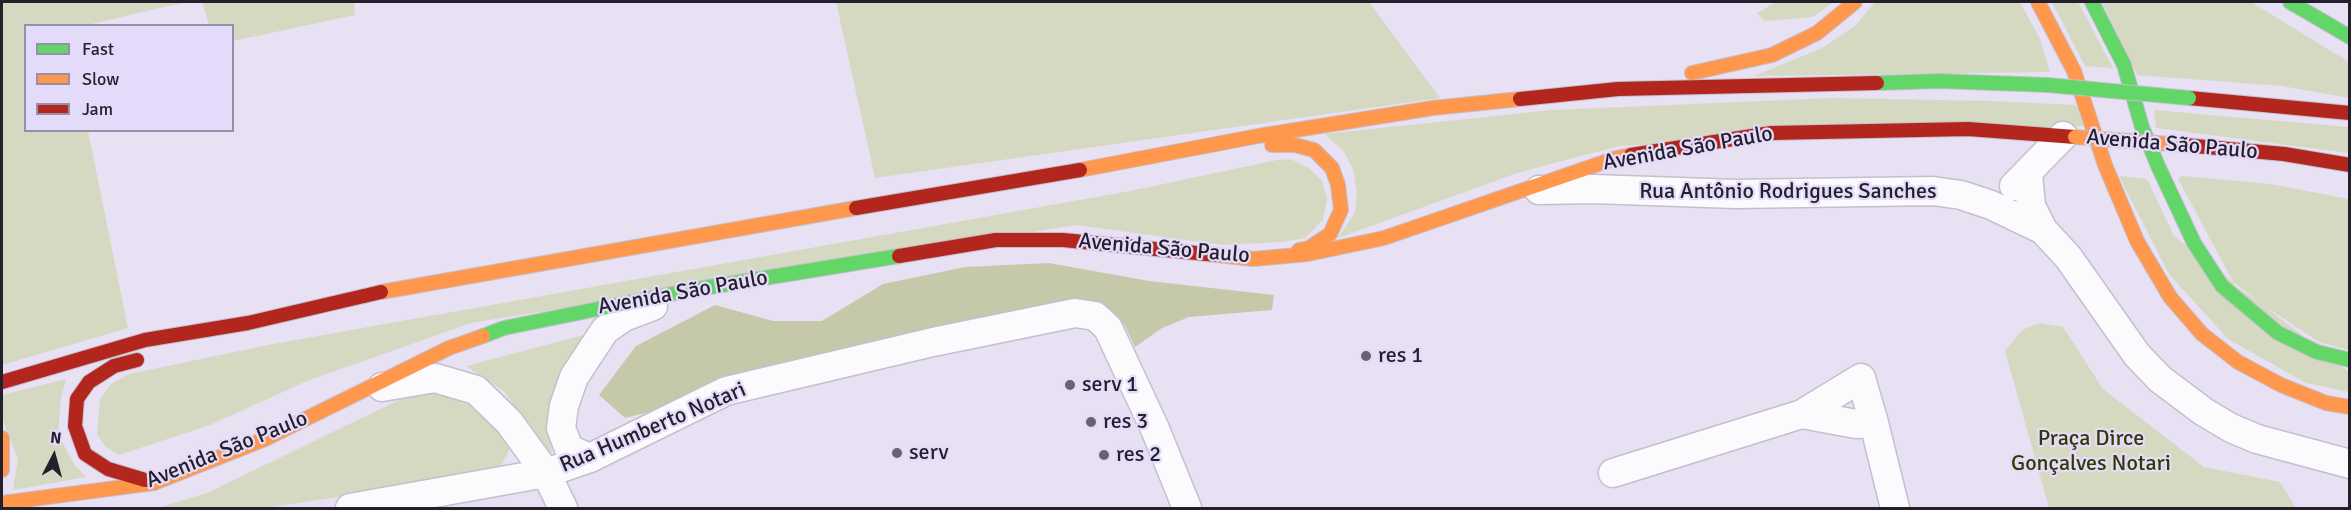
<!DOCTYPE html>
<meta charset="utf-8">
<style>
body{margin:0}
#map{position:relative;width:2351px;height:510px;overflow:hidden;background:#e7e1f3;font-family:Signika,sans-serif}
canvas{display:block}
.frame{position:absolute;inset:0;border:3px solid #231f2b;pointer-events:none}
.legend{position:absolute;left:24px;top:24px;width:210px;height:108px;box-sizing:border-box;background:#e4dafa;border:2px solid #978fa7;margin:0;padding:8px 10px;list-style:none;font-size:18px;color:#231f2b}
.legend li{display:flex;align-items:center;gap:12px;height:30px}
.legend b{width:30px;border:2px solid #978fa7}
.north{position:absolute;left:24px;top:426px;width:60px;height:60px;-webkit-text-stroke:4px #e4dafa;paint-order:stroke;rotate:6deg;font-size:16px;font-weight:700;line-height:24px;text-align:center;color:#231f2b}
.north::after{content:'';display:block;margin:auto;width:21px;height:27px;background:#231f2b;clip-path:polygon(50% 0,100% 100%,50% 72%,0 100%)}
</style>
<div id="map">
<canvas width="2351" height="510"></canvas>
<div class="frame"></div>
<ul class="legend">
<li><b style="height:8px;background:#63d668"></b>Fast</li>
<li><b style="height:8px;background:#ff974d"></b>Slow</li>
<li><b style="height:8px;background:#b3261e"></b>Jam</li>
</ul>
<div class="north">N</div>
</div>
<script>
const c = document.querySelector('canvas').getContext('2d');
c.lineJoin = 'round';
function fillPath(path, color) { c.fillStyle = color; c.fill(path, 'evenodd'); }
const poly = rows => new Path2D(rows.map(r => 'M' + r).join(''));
function trace(path, color, width, dash) { c.strokeStyle = color; c.lineWidth = width; c.lineCap = dash ? 'butt' : 'round'; c.setLineDash(dash || []); c.stroke(path); }
function label(font, color, halo, rows, align = 'center') {
  c.font = font + ' Signika,sans-serif'; c.lineWidth = 4.5; c.setLineDash([]); c.textBaseline = 'middle'; c.strokeStyle = halo; c.fillStyle = color; for (const [text, x, y, turn = 0] of rows) {
    c.save(); c.translate(x, y); c.rotate((+turn || 0) * Math.PI / 180); c.textAlign = isNaN(turn) ? turn : align; if (halo) c.strokeText(text, 0, 0); c.fillText(text, 0, 0); c.restore();
  }
}
fillPath(poly([
 [2,2,186,2,87,25,26,26,26,130,88,131,128,328,2,365],
 [202,2,354,2,355,15,233,41,232,26,209,25],
 [836,2,1369,2,1440,98,875,178],
 [1776,2,1833,2,1813,17,1764,21,1757,13],
 [1875,2,2020,2,2040,39,2050,72,1754,76,1822,48,1855,26],
 [2052,2,2078,2,2113,68,2085,66],
 [2102,2,2251,2,2349,62,2349,98,2282,86,2137,75],
 [1833,98,1990,101,2076,105,2085,126,1619,146,1517,173,1338,238,1355,213,1357,194,1353,169,1343,150,1324,134,1552,110],
 [2154,110,2349,127,2349,153,2156,128],
 [1291,159,1309,168,1322,181,1327,199,1323,220,1305,238,1282,242,1223,245,1076,225,471,323,307,381,210,425,119,455,106,447,97,435,100,399,111,384,129,374,273,344,1130,191,1277,160],
 [2119,176,2147,179,2174,236,2349,372,2349,392,2306,383,2228,339,2169,274],
 [2182,176,2270,184,2349,199,2349,350,2319,342,2236,287,2178,179],
 [2040,323,2063,327,2103,389,2204,467,2280,482,2296,508,2049,508,2005,351,2022,330],
 [584,335,557,405,550,460,505,392,466,366],
 [66,379,61,399,58,434,74,464,86,477,13,490,18,459,2,418,2,395],
 [438,392,476,401,504,429,509,450,502,465,477,476,265,508,158,508,207,493,405,397]
]), '#d5d9c2');
fillPath(poly([
 [1049,263,1149,281,1274,295,1272,310,1189,317,1162,328,1135,347,1125,326,1114,313,1092,305,740,372,677,405,625,418,599,395,636,346,715,305,773,321,822,321,883,284,965,267]
]), '#c5c9a9');
const street = poly([
 [2028,174,2031,206,2043,230,2068,257,2137,355,2160,379,2204,412,2231,428,2257,439,2350,464],
 [2014,186,2063,136],
 [1539,190,1594,189,1736,194,1933,191,1961,195,1991,205,2043,230],
 [382,387,435,378,476,390,509,422,546,473,563,508],
 [1874,423,1856,424,1802,414,1861,378,1874,423,1895,508],
 [590,458,569,449,561,428,564,406,574,377,605,330,624,317,653,306],
 [1613,473,1802,414],
 [350,508,546,473,590,458,726,391,933,342,1075,313,1095,316,1108,328,1155,429,1187,508]
]);
const fast = poly([
 [2092,2,2124,65,2142,127,2158,166,2194,243,2222,286,2278,333,2317,352,2350,360],
 [2290,2,2350,37],
 [1877,83,1939,81,2048,85],
 [483,336,504,328,691,290,899,256]
]);
const slow = poly([
 [2038,2,2074,71,2105,165,2137,241,2170,297,2202,334,2238,362,2281,385,2326,403,2350,407],
 [1692,73,1772,55,1817,33,1855,2],
 [1272,145,1295,145,1314,150,1332,168,1338,185,1341,210,1330,234,1309,248,1299,250],
 [1080,170,1258,136,1433,108,1520,99],
 [1217,255,1253,259,1308,254,1384,238,1616,158,1631,155],
 [381,292,856,208],
 [2,438,2,470],
 [2,503,154,483,265,439,449,348,483,336]
]);
const jam = poly([
 [2189,98,2350,113],
 [1520,99,1618,89,1877,83],
 [2184,145,2284,154,2350,165],
 [1631,155,1771,133,1968,129,2075,137],
 [856,208,1080,170],
 [899,256,996,240,1063,240,1217,255],
 [137,360,114,366,89,382,77,399,75,426,85,454,108,469,145,480],
 [2,382,145,340,248,323,381,292]
]);
trace(street, '#c4bfce', 31);
trace(fast, '#c4bfce', 16);
trace(slow, '#c4bfce', 16);
trace(jam, '#c4bfce', 16);
trace(street, '#fbfafd', 28);
trace(fast, '#63d668', 14);
trace(slow, '#ff974d', 14);
trace(jam, '#b3261e', 14);
const fastBridge = poly([
 [2048,85,2189,98]
]);
const slowBridge = poly([
 [2075,137,2184,145]
]);
trace(fastBridge, '#c4bfce', 16, []);
trace(slowBridge, '#c4bfce', 16, []);
trace(fastBridge, '#63d668', 14);
trace(slowBridge, '#ff974d', 14);
for (const [x, y, r, color] of [
 [1366,356,6,"#686371"],
 [1070,385,6,"#686371"],
 [1091,422,6,"#686371"],
 [897,453,6,"#686371"],
 [1104,455,6,"#686371"]
]) { const dot = new Path2D(); dot.arc(x, y, r, 0, 2 * Math.PI); c.fillStyle = color; c.fill(dot); trace(dot, '#e4dafa', 2); }
label('22px', '#231f2b', '#e4dafa', [
 ["Avenida São Paulo",2172,145,5],
 ["Avenida São Paulo",1688,149,-10],
 ["Rua Antônio Rodrigues Sanches",1788,192],
 ["Avenida São Paulo",1164,249,5],
 ["Avenida São Paulo",683,293,-10],
 ["Rua Humberto Notari",653,428,-23],
 ["Avenida São Paulo",227,450,-22]
]);
label('22px', '#231f2b', '#e4dafa', [
 ["res 1",1378,356],
 ["serv 1",1082,385],
 ["res 3",1103,422],
 ["serv",909,453],
 ["res 2",1116,455]
], 'left');
label('22px', '#333a00', '#e4dafa', [
 ["Praça Dirce",2091,439],
 ["Gonçalves Notari",2091,464]
]);
</script>
